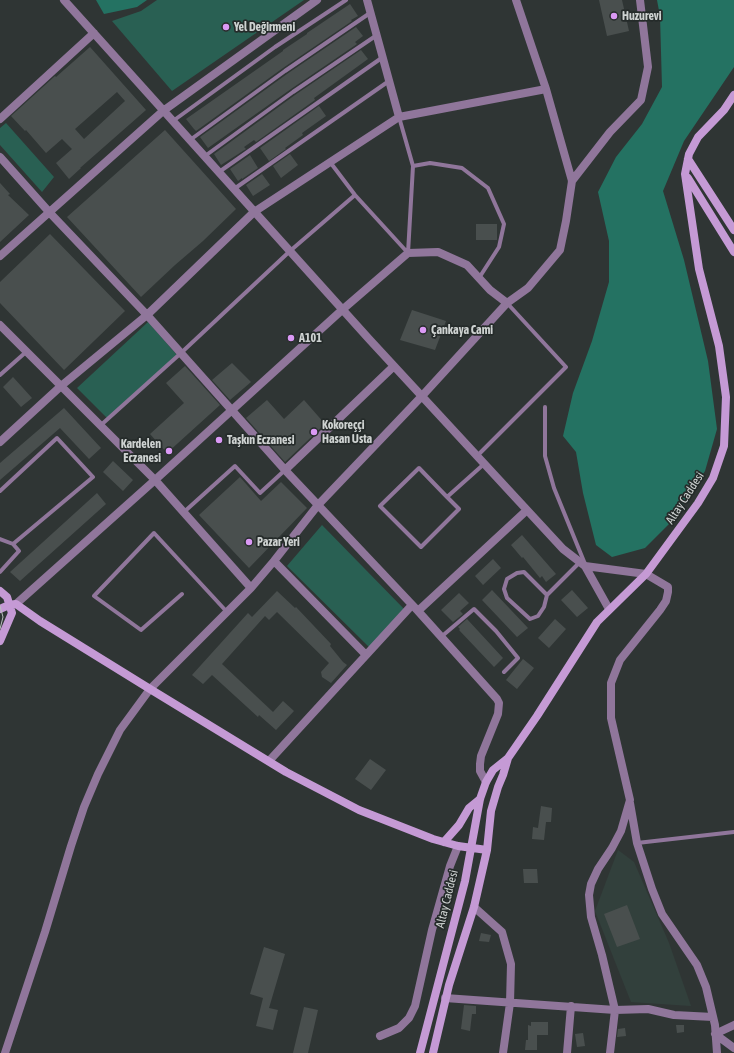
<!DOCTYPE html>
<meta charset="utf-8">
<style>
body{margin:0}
canvas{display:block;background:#2f3534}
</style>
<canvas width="734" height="1053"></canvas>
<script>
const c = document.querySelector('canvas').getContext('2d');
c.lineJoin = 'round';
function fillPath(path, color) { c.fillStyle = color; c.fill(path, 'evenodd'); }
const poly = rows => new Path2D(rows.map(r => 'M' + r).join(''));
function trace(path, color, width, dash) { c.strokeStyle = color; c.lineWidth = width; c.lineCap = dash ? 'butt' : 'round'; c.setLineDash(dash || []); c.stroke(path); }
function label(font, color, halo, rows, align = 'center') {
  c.font = font + ' "Asap Condensed",sans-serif'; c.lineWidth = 3.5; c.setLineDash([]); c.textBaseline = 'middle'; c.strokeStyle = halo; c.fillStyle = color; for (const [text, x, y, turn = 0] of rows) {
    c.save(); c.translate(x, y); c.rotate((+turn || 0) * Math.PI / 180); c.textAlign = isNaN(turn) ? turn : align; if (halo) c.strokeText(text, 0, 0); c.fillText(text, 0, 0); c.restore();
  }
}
fillPath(poly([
 [618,850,634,862,669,943,691,1006,631,1002,595,911]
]), '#32403c');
fillPath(poly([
 [157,0,304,0,172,91,112,21,141,11],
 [6,123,54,177,42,192,0,145,0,128],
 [148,322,177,355,109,420,77,388],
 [322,525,406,611,370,648,287,566]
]), '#296053');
fillPath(poly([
 [96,0,147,0,137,7,104,14],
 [657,0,734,0,734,67,684,141,663,191,684,260,708,361,717,429,705,471,674,519,645,548,612,557,596,545,583,493,576,452,563,436,573,393,592,341,609,282,609,241,598,192,616,157,642,124,662,87,660,16]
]), '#247262');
fillPath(poly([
 [599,0,622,0,629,31,607,36],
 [350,4,358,16,351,20,352,21,283,68,196,131,194,129,186,119,283,51,283,50,307,34,307,33],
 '221.5 27a4.5 4.5 0 1 1 9 0a4.5 4.5 0 1 1-9 0Z',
 [356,27,363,36,355,42,357,44,291,89,208,148,200,137,287,74],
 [90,47,146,110,80,168,81,168,69,179,56,163,72,149,62,139,46,153,26,130,25,131,11,116,55,76,56,77],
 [117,92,125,101,84,139,75,129],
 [361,50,368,59,314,98,315,100,256,142,254,140,244,147,246,149,221,165,214,154,295,95],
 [319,106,326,116,302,133,303,135,285,148,286,149,269,161,260,148],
 [165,130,236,209,203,241,175,265,141,297,67,217],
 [290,154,298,165,281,178,273,166],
 [250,155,258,168,242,179,242,178,238,181,230,169],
 [262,174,270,185,253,196,246,185],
 [0,183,10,194,8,195,29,215,0,242],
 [476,224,497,224,497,240,476,240],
 [50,234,125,311,64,370,0,303,0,282],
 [412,310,446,321,435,350,400,340],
 [232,363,251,382,230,400,212,380],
 [185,366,220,405,167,453,150,434,184,403,166,383],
 [13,377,32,398,21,407,3,387],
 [267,400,284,419,304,400,325,424,285,462,246,418],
 [64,408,101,448,89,459,60,428,0,480,0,463],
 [113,461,133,480,123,491,103,472],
 [240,477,261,501,281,482,307,508,249,568,199,515],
 [97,493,106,504,20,581,10,572],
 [522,535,556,574,546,582,542,576,540,578,523,557,522,558,511,545],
 [493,559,501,568,483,585,475,576],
 [492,590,528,628,517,637,482,600],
 [572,590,588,608,577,617,561,600],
 [277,591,295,608,296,607,331,644,330,646,343,662,347,665,331,683,322,677,321,672,329,663,277,612,269,620,265,616,222,664,273,712,283,701,294,711,276,730,259,715,258,717,212,675,203,684,192,675,248,613,252,617],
 [459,593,469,603,460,611,463,614,453,622,441,610],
 [467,619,503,658,494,667,459,630,460,629,458,627],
 [555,619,566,629,549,648,538,638],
 [523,659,534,668,517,689,506,680],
 [370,759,386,770,371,790,355,779],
 [541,806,552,808,551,822,546,822,544,840,532,839,533,827,538,828],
 [523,869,537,869,538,883,524,883],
 [627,905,640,939,617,947,604,914],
 [481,933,491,935,489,942,479,941],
 [264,947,285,954,269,1008,278,1010,273,1030,256,1026,263,998,250,994],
 [464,1005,476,1006,476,1014,472,1014,470,1031,461,1029],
 [304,1007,318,1010,308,1053,293,1053],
 [531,1022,548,1022,548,1035,537,1035,537,1050,525,1050,526,1040,528,1040,528,1025,531,1026],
 [676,1025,684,1025,684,1032,677,1033],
 [625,1028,626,1036,617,1037,618,1029],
 [583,1033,585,1046,577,1047,575,1034]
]), '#494f4e');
trace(poly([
 [399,117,413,166,408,253],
 [173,121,275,47,346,0],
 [190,140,285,71,370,13],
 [205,156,293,92,377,35],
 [330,162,355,195,408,253],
 [413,166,430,163,462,168,488,188,504,224,499,247,479,278],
 [219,172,383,57],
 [234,189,389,81],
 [0,375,26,352],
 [545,407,545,456,554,488,585,564],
 [101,425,181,353,290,251,355,195],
 [477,456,566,367,507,303],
 [0,491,57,438,93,477,13,544],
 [447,497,459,509,421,547,380,506,419,468,447,497,484,464],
 [184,512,235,466,260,493,285,470],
 [0,539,13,544,19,551,0,572],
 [182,594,141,630,94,596,154,533,227,612],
 [547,595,544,607,538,616,530,619,507,598,504,589,507,579,517,573,524,572,547,595,580,562],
 [441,637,474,609,496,631,518,658,504,672],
 [637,843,734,832]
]), '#90769b', 4);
trace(poly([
 [64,0,369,339,563,549,585,566,609,609],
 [367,0,399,117,546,89,572,181,566,221,560,250,528,288,507,303,422,396,318,505,274,561,251,588,155,480,61,386,147,315,254,212,399,117],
 [516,0,546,89],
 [0,119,94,33],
 [0,157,50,213,147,315,285,470,418,611,497,699,499,703,498,714,481,756,480,764,480,771,486,782],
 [572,181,610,132,641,100,648,67,640,0],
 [0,256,163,111,317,0],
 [0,325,61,386,0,442],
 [285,470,394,366],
 [274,561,366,655],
 [585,566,646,574,668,587,668,592,666,601,660,610,620,660,611,683,611,718,630,800,621,831,612,848,598,869,591,884,589,895,591,917,602,955,615,1010,610,1053],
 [16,604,155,480,342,310,408,253,438,252,467,265,490,290,507,303],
 [418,611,527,510],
 [269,761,412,605],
 [630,803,637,843,652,889,662,914,697,965,706,987,715,1025,717,1053],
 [474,907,502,932,511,964,510,1003,503,1053],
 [445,998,615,1010,648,1009,674,1015,713,1017],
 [734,1025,715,1034,734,1048],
 [380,1036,399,1028,409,1018,415,1006,432,930,450,866,458,846],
 [5,1053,45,932,71,846,84,807,98,774,120,730,150,689,251,588],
 [567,1053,571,1006]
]), '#90769b', 8);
trace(poly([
 [688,159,734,230],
 [688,178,734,252],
 [0,591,7,597,12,613,0,641],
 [0,609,9,605,16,604,40,621,150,689,286,772,359,810,433,839,458,846,487,850],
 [444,842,459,825,469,808,480,799],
 [420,1053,465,881,480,799,486,782,493,770,508,758,537,716,597,622,646,574,698,503,713,478,724,446,726,397,719,346,699,269,685,174,689,154,698,137,724,110,734,95],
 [433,1053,449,985,474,907,487,850,491,811,498,787,503,775,508,758]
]), '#c59ad5', 8);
trace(poly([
 [0,606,3,617,0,629]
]), '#bbc0bf', 1);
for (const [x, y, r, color] of [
 [614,16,4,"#db99f5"],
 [226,27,4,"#db99f5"],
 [423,330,4,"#db99f5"],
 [291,338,4,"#db99f5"],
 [314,432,4,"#db99f5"],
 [219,440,4,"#db99f5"],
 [169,451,4,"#db99f5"],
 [249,542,4,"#db99f5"]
]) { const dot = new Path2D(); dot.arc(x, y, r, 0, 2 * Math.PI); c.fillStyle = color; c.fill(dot); trace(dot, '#252b2a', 1.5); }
label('bold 12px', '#ced2d1', '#252b2a', [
 ["Huzurevi",622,16],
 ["Yel Değirmeni",234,27],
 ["Çankaya Cami",431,330],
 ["A101",299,338],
 ["Kokoreççi",322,425],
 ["Hasan Usta",322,439],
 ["Taşkın Eczanesi",227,440],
 ["Kardelen",161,444,"right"],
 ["Eczanesi",161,458,"right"],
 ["Pazar Yeri",257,542]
], 'left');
label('12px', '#ced2d1', '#252b2a', [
 ["Altay Caddesi",685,498,-57],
 ["Altay Caddesi",447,899,-76]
]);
</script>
